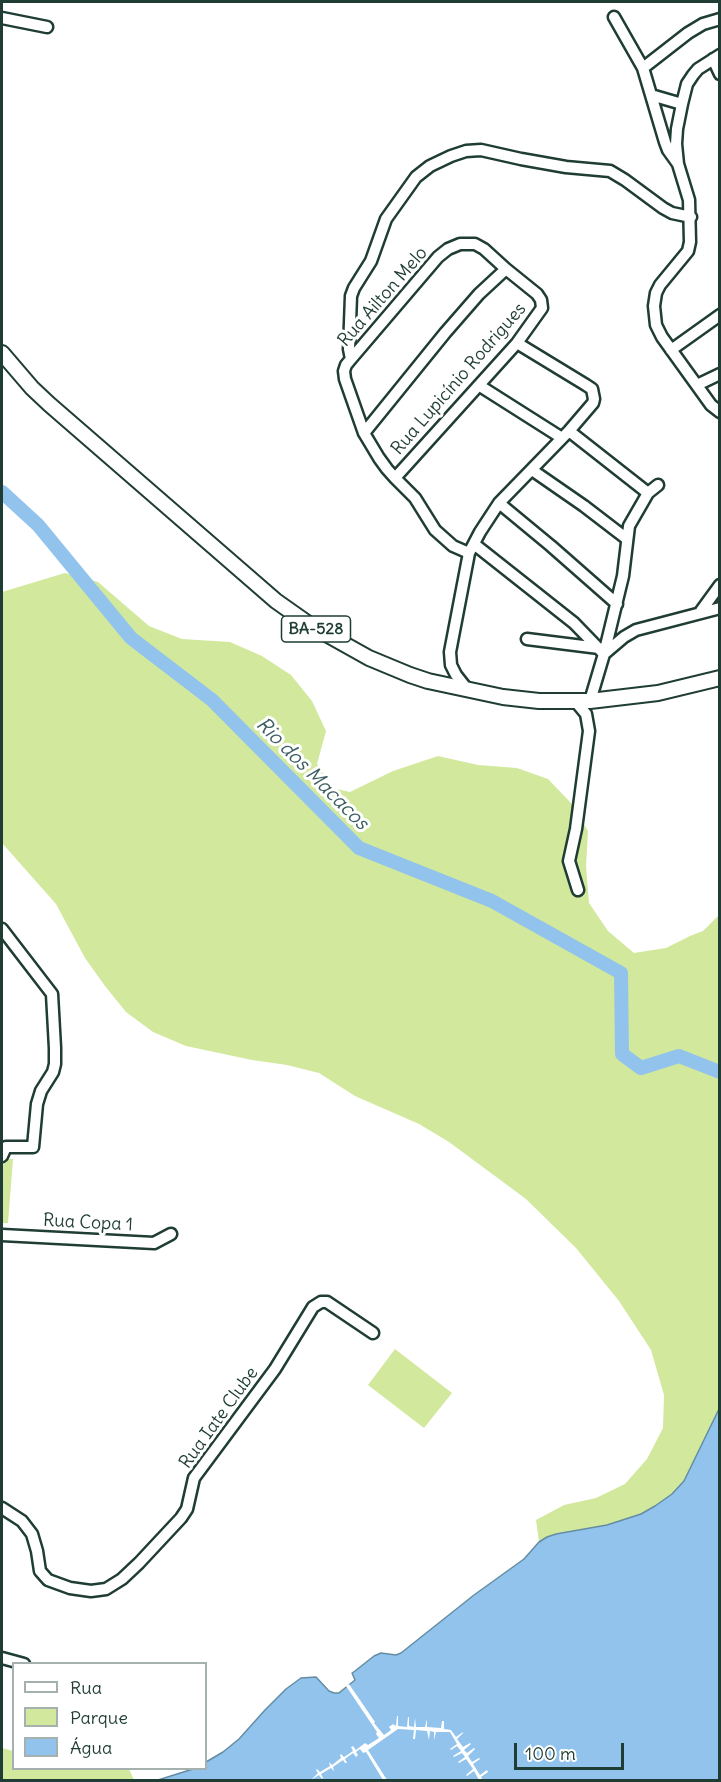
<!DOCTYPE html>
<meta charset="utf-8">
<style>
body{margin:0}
#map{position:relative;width:721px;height:1782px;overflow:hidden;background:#fff;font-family:Delius,sans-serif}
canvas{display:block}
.frame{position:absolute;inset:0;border:3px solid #1f3d34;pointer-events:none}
.legend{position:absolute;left:12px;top:1662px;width:195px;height:108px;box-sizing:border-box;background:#fff;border:2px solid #a5b1ae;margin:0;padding:8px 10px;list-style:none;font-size:18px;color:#1f3d34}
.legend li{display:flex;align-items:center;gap:12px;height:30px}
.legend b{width:30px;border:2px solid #a5b1ae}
.scale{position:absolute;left:514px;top:1743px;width:110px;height:27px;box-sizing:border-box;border:3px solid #1f3d34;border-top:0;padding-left:8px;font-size:18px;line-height:21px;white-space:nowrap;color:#1f3d34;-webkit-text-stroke:4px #fff;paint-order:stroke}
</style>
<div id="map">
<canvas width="721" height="1782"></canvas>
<div class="frame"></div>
<ul class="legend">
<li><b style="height:8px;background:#fff"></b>Rua</li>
<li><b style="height:16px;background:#d2e89d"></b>Parque</li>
<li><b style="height:16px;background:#91c3ed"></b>Água</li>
</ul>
<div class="scale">100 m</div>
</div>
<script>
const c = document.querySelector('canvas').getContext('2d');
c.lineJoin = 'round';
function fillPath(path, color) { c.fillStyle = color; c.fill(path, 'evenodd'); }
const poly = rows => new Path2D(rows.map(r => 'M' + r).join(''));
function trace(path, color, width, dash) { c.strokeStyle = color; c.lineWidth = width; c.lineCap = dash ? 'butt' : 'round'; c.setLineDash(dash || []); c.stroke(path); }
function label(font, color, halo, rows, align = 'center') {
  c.font = font + ' Delius,sans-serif'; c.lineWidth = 6; c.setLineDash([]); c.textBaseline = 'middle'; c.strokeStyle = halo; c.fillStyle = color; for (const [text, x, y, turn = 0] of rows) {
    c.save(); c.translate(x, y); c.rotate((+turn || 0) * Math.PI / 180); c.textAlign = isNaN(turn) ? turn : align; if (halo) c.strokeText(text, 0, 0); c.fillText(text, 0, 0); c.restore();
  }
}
fillPath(poly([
 [65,573,98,582,149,626,182,639,230,642,262,656,291,675,312,701,326,731,317,764,332,788,350,792,393,771,438,756,478,765,517,768,548,779,571,803,588,831,586,866,589,903,608,931,634,953,666,948,690,936,703,931,719,915,720,1443,694,1489,237,1769,158,1780,193,1769,206,1768,206,1762,223,1752,239,1739,265,1710,286,1689,301,1678,316,1677,326,1689,331,1693,337,1693,355,1680,352,1673,355,1671,375,1656,381,1653,396,1655,401,1653,474,1595,529,1555,539,1542,536,1520,564,1505,596,1498,625,1484,647,1459,663,1428,664,1395,651,1350,619,1301,576,1248,526,1199,449,1142,419,1124,355,1096,319,1073,287,1065,252,1060,186,1046,153,1032,126,1012,105,986,85,958,56,904,2,843,2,592],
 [6,1159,13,1159,8,1223,2,1223,2,1168],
 [395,1349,452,1393,424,1428,368,1385],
 [2,1748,13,1751,14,1768,129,1769,134,1780,2,1780]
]), '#d2e89d');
const water = poly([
 [719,1409,719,1780,158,1780,193,1769,206,1768,206,1762,223,1752,239,1739,265,1710,286,1689,301,1678,316,1677,329,1691,334,1693,339,1693,355,1680,352,1673,355,1671,374,1656,381,1653,396,1655,401,1653,474,1595,524,1559,539,1542,547,1537,556,1534,607,1525,641,1514,655,1506,672,1494,684,1481,719,1409]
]);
fillPath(water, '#91c3ed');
trace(water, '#638da3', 1.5);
fillPath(poly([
 [349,1684,375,1722,374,1723,384,1735,391,1730,389,1727,393,1724,396,1726,397,1716,398,1716,398,1726,407,1727,408,1717,409,1717,409,1726,414,1727,415,1718,416,1727,425,1727,427,1719,427,1727,441,1728,442,1721,444,1721,444,1729,451,1730,456,1737,463,1732,463,1733,457,1739,463,1747,470,1743,471,1744,464,1750,467,1753,474,1748,475,1749,468,1756,472,1762,479,1758,480,1759,473,1764,480,1775,487,1770,488,1772,481,1777,483,1780,479,1780,474,1771,467,1776,466,1775,473,1769,466,1759,459,1763,458,1762,465,1757,462,1753,454,1757,453,1756,461,1751,457,1746,451,1750,450,1749,457,1744,450,1732,436,1732,434,1740,434,1732,430,1731,429,1740,427,1731,416,1730,415,1739,413,1739,414,1730,398,1729,368,1750,387,1780,383,1780,366,1752,363,1753,360,1749,356,1752,358,1755,356,1757,353,1753,345,1759,347,1763,345,1763,343,1760,333,1767,334,1771,331,1768,321,1774,323,1778,322,1779,319,1775,311,1780,318,1773,316,1770,317,1769,320,1772,330,1766,329,1762,332,1765,341,1758,340,1755,341,1754,344,1757,353,1751,351,1747,353,1746,356,1750,365,1743,368,1745,379,1738,376,1734,377,1732,346,1686]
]), '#fff');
trace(poly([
 [2,492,38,525,131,638,212,700,359,848,492,901,621,973,622,1054,641,1068,679,1056,720,1072]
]), '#91c3ed', 14);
const minor = poly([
 [614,17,643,68,665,142,668,150,678,164],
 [2,18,47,27],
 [720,55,698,69,693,75,687,84,682,104,677,129,676,144,678,164,689,200,690,242,688,251,660,285,656,293,654,306,656,325,662,337,711,405,720,412],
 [713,59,720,74],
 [643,68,688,33,703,24,720,19],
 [651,95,682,104],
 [671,350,720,315],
 [351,359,349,349,351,296,354,288,371,261,386,219,416,177,430,166,451,156,466,151,481,150,521,159,566,167,610,171,625,180,663,208,672,213,691,217],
 [697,385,720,374],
 [480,386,562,438],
 [569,431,648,493],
 [364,433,445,333,479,294,506,269],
 [532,470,584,506,627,539],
 [395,478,517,343,542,308,541,300,537,294,506,269,484,249,475,244,460,244,448,249,438,257,351,359,346,365,344,371,345,379,364,433,379,458,387,469,395,478,415,498,435,530,453,546,469,553],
 [499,503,551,546,617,604],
 [474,544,574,623,604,654,624,637,636,630,720,608],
 [701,611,720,585],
 [527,639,599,648],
 [467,689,456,675,451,665,450,652,469,553,480,532,499,503,569,431,593,403,594,399,592,389,586,385,517,343],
 [590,701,604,654,623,576,629,526,648,493,658,485],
 [576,702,586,714,589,731,576,829,569,861,578,890],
 [2,929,52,994,55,1048,55,1064,53,1072,41,1091,37,1104,33,1147,6,1147,2,1156],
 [2,1235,154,1243,171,1234],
 [2,1508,22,1521,32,1534,37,1551,40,1571,48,1580,70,1588,91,1591,106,1589,122,1579,139,1563,181,1518,187,1509,194,1478,275,1369,313,1307,321,1302,327,1302,373,1333],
 [2,1658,24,1664]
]);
const major = poly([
 [2,353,32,388,49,404,276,601,310,625,369,658,410,675,428,681,503,697,539,701,590,701,658,693,720,678]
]);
trace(minor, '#1f3d34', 15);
trace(major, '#1f3d34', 18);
trace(minor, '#fff', 10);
trace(major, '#fff', 14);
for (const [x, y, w] of [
 [316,629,69]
]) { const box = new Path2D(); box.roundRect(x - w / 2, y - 13, w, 26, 4.5); c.fillStyle = '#fff'; c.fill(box); trace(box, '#1f3d34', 1.5); }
label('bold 16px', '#1f3d34', null, [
 ["BA-528",316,629]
]);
label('18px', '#1f3d34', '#fff', [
 ["Rua Ailton Melo",383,297,-49],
 ["Rua Lupicínio Rodrigues",459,379,-49],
 ["Rua Copa 1",88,1223,3],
 ["Rua Iate Clube",219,1418,-54]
]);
label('italic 20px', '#3c5e62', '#fff', [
 ["Rio dos Macacos",312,774,45]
]);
</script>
